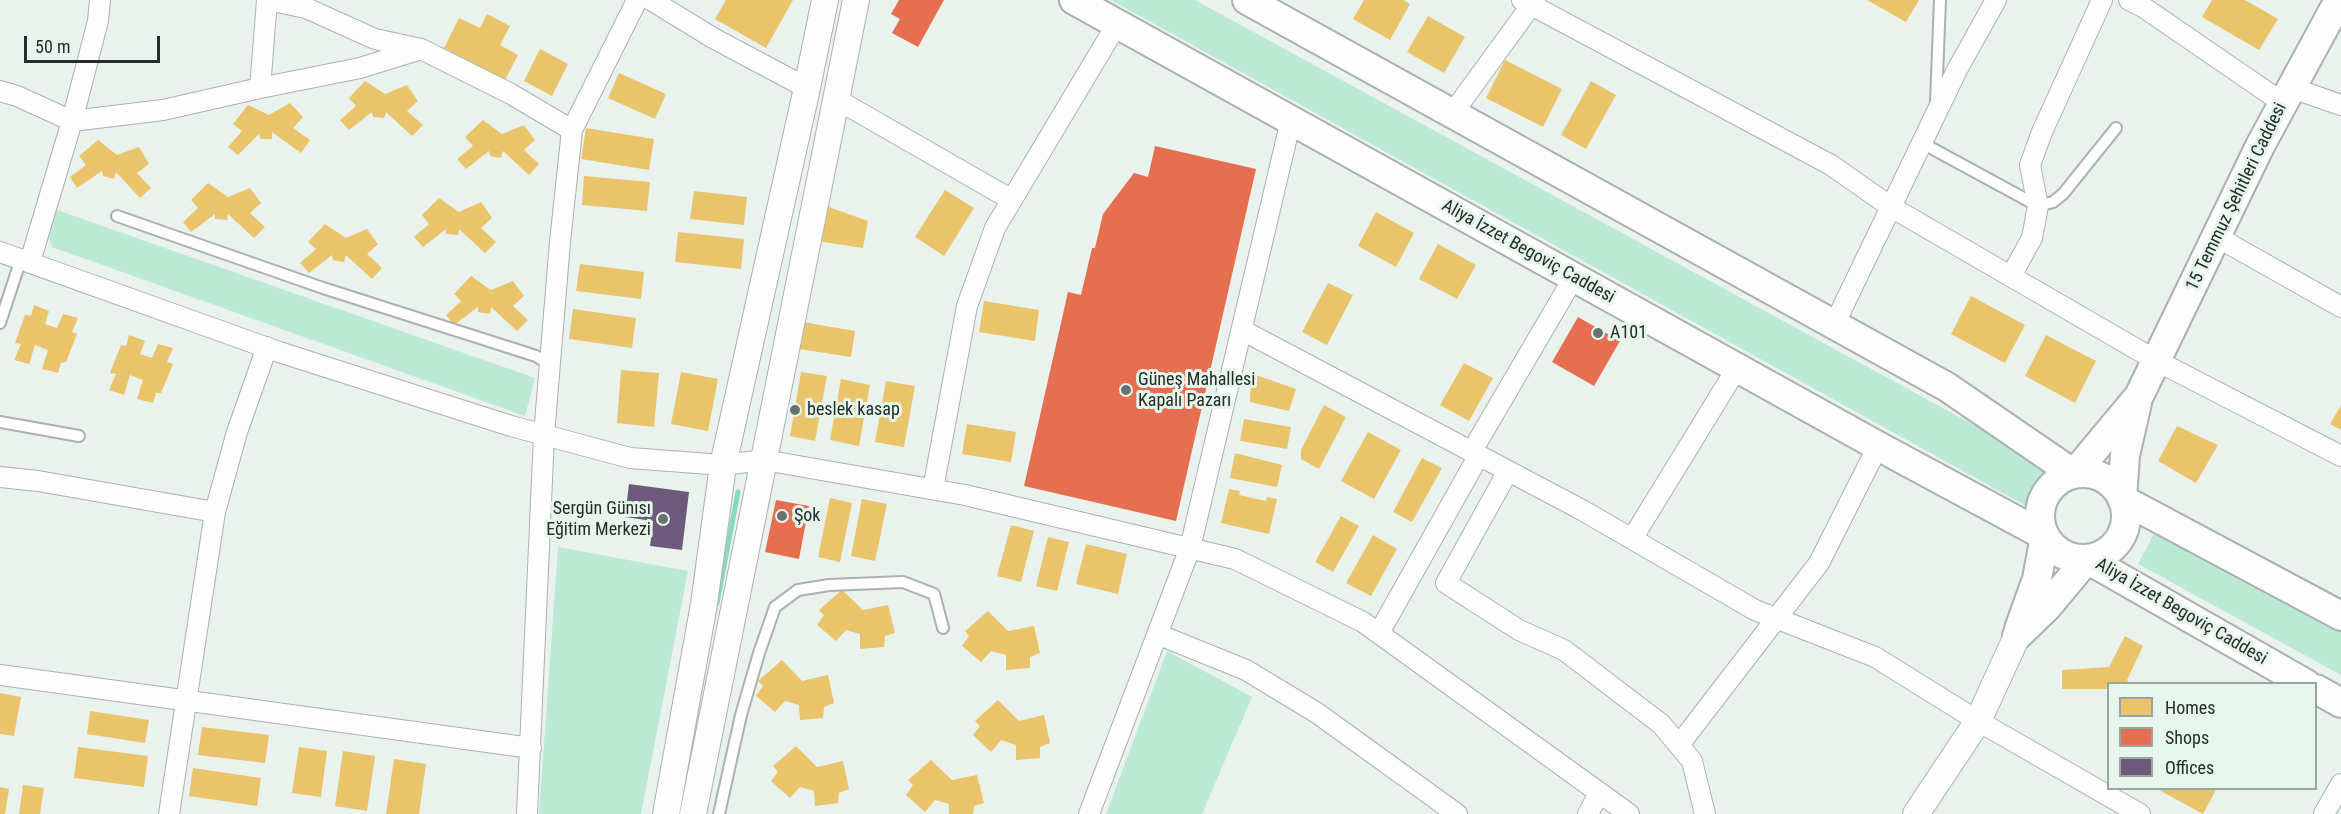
<!DOCTYPE html>
<meta charset="utf-8">
<style>
body{margin:0}
#map{position:relative;width:2341px;height:814px;overflow:hidden;background:#eaf2ee;font-family:"Roboto Condensed",sans-serif}
canvas{display:block}
.legend{position:absolute;left:2107px;top:682px;width:210px;height:108px;box-sizing:border-box;background:#e6f6ed;border:2px solid #99a59f;margin:0;padding:8px 10px;list-style:none;font-size:18px;color:#262c29}
.legend li{display:flex;align-items:center;gap:12px;height:30px}
.legend b{width:30px;border:2px solid #99a59f}
.scale{position:absolute;left:24px;top:36px;width:136px;height:27px;box-sizing:border-box;border:3px solid #262c29;border-top:0;padding-left:8px;font-size:18px;line-height:21px;white-space:nowrap;color:#262c29;-webkit-text-stroke:4px #e6f6ed;paint-order:stroke}
</style>
<div id="map">
<canvas width="2341" height="814"></canvas>
<ul class="legend">
<li><b style="height:16px;background:#e9c46a"></b>Homes</li>
<li><b style="height:16px;background:#e76f51"></b>Shops</li>
<li><b style="height:16px;background:#6d597a"></b>Offices</li>
</ul>
<div class="scale">50 m</div>
</div>
<script>
const c = document.querySelector('canvas').getContext('2d');
c.lineJoin = 'round';
function fillPath(path, color) { c.fillStyle = color; c.fill(path, 'evenodd'); }
const poly = rows => new Path2D(rows.map(r => 'M' + r).join(''));
function trace(path, color, width, dash) { c.strokeStyle = color; c.lineWidth = width; c.lineCap = dash ? 'butt' : 'round'; c.setLineDash(dash || []); c.stroke(path); }
function label(font, color, halo, rows, align = 'center') {
  c.font = font + ' "Roboto Condensed",sans-serif'; c.lineWidth = 6; c.setLineDash([]); c.textBaseline = 'middle'; c.strokeStyle = halo; c.fillStyle = color; for (const [text, x, y, turn = 0] of rows) {
    c.save(); c.translate(x, y); c.rotate((+turn || 0) * Math.PI / 180); c.textAlign = isNaN(turn) ? turn : align; if (halo) c.strokeText(text, 0, 0); c.fillText(text, 0, 0); c.restore();
  }
}
fillPath(poly([
 [1111,0,1195,0,2049,466,2028,507],
 [57,210,535,378,525,416,52,247,49,237],
 [2159,524,2341,624,2341,675,2138,564],
 [558,547,688,571,641,814,539,814],
 [1167,651,1252,697,1202,814,1106,814]
]), '#bce9d4');
fillPath(poly([
 [726,0,793,0,766,48,715,19],
 [1364,0,1403,0,1410,4,1390,40,1353,19],
 [1867,0,1919,0,1906,22],
 [2212,0,2245,0,2278,19,2259,50,2202,17],
 [487,14,510,26,500,45,518,55,505,80,444,48,459,18,480,28],
 [1428,16,1465,37,1444,73,1407,52],
 [540,49,568,64,552,96,524,81],
 [1505,60,1562,89,1543,127,1486,98],
 [619,73,666,94,655,119,608,98],
 [365,81,385,94,407,85,418,101,407,111,423,125,412,136,386,112,384,118,373,117,372,112,349,130,340,120,356,106,349,98],
 [1591,81,1616,95,1586,149,1561,135],
 [290,103,303,117,293,128,310,140,301,153,272,132,272,139,260,139,259,134,238,155,228,147,242,131,233,124,248,105,269,115],
 [483,120,502,134,524,125,535,140,524,150,539,164,529,175,503,151,501,158,490,156,489,151,466,169,457,159,473,146,465,137],
 [586,128,654,139,649,170,581,159],
 [98,140,117,155,139,147,149,164,137,173,151,188,140,198,116,172,114,179,103,176,102,171,77,188,70,177,86,165,79,156],
 [584,176,650,182,647,211,582,205],
 [208,183,228,197,250,188,261,203,250,213,265,227,254,238,228,214,227,220,215,219,215,214,191,232,183,222,198,208,191,200],
 [945,190,974,208,944,256,915,237],
 [694,191,747,197,744,225,690,219],
 [439,198,459,212,481,202,492,218,481,228,496,242,485,253,459,229,458,235,446,234,446,229,423,247,414,237,429,224,422,215],
 [826,206,868,221,863,248,817,241],
 [1376,212,1414,233,1396,267,1358,246],
 [325,224,346,238,367,229,378,244,367,254,382,268,372,279,346,255,344,262,333,260,332,255,309,273,300,263,316,249,308,242],
 [678,232,744,239,741,269,675,262],
 [1438,244,1476,265,1457,299,1419,279],
 [580,264,644,272,641,299,576,291],
 [471,276,491,290,513,281,524,296,513,306,528,320,517,331,491,307,490,314,478,312,478,307,454,325,446,315,461,301,454,294],
 [1328,283,1353,295,1327,345,1302,332],
 [1971,296,2025,325,2005,363,1951,334],
 [984,301,1039,310,1035,341,979,332],
 [34,305,49,311,45,324,57,328,63,314,78,318,72,332,77,334,66,362,61,363,58,373,42,369,48,350,35,345,29,364,14,360,21,344,15,343,25,315,31,316],
 [573,309,636,318,632,348,569,339],
 [803,322,855,331,851,357,799,349],
 [129,335,145,341,140,354,152,358,158,344,173,348,167,362,173,364,161,393,156,393,153,403,137,399,143,380,130,375,124,395,109,390,116,374,110,373,121,345,126,346],
 [2046,335,2096,361,2075,403,2025,376],
 [1464,363,1493,378,1469,421,1440,405],
 [621,370,659,373,654,427,617,423],
 [681,372,718,379,708,431,671,424],
 [801,372,827,376,815,441,790,436],
 [1259,376,1296,389,1289,411,1250,402,1251,377],
 [841,379,870,385,859,446,830,440],
 [886,381,915,386,904,447,875,442],
 [1324,405,1346,417,1319,469,1301,459,1301,450],
 [2341,405,2341,430,2330,424],
 [1244,419,1291,427,1287,449,1240,441],
 [967,424,1016,432,1011,462,962,454],
 [2177,426,2218,445,2196,483,2158,461],
 [1368,432,1401,450,1374,499,1341,481],
 [1235,453,1282,465,1277,487,1230,478],
 [1422,458,1442,468,1412,522,1393,512],
 [1229,489,1240,491,1239,495,1266,501,1267,497,1277,499,1269,534,1221,523],
 [830,498,852,503,840,562,818,557],
 [862,499,887,504,875,561,851,556],
 [1341,516,1359,526,1333,572,1315,562],
 [1011,525,1034,531,1021,582,997,576],
 [1373,535,1397,549,1371,596,1346,583],
 [1048,537,1069,542,1057,591,1036,586],
 [1086,544,1127,554,1118,594,1076,584],
 [842,590,863,610,888,605,895,633,885,636,884,647,860,649,860,634,846,630,836,641,817,625,824,615,819,610],
 [988,611,1008,631,1034,626,1040,653,1030,657,1030,668,1006,670,1006,655,991,651,981,662,962,646,969,636,965,631],
 [2125,636,2143,646,2127,680,2130,684,2108,684,2108,689,2062,689,2062,670,2109,667],
 [782,660,802,681,828,675,834,703,824,707,823,718,800,720,799,705,785,701,775,712,756,696,763,686,758,681],
 [0,693,21,697,14,736,0,734],
 [998,700,1019,721,1044,715,1050,743,1040,747,1040,758,1016,760,1016,745,1001,740,991,752,973,735,980,726,975,721],
 [90,711,149,720,145,743,87,734],
 [202,727,269,735,265,763,198,755],
 [796,746,817,767,843,761,849,789,839,793,838,803,815,806,814,791,800,787,790,798,771,781,778,772,773,766],
 [78,747,148,756,144,787,74,778],
 [299,747,327,751,321,797,292,793],
 [343,751,375,756,367,811,335,806],
 [394,759,426,764,419,814,386,814],
 [931,760,952,780,977,775,984,803,974,806,973,814,949,814,949,804,935,800,925,812,906,795,913,785,908,780],
 [193,768,261,778,257,806,189,796],
 [23,785,44,788,40,814,19,814],
 [0,787,9,789,5,814,0,814],
 [2160,788,2217,788,2203,814,2159,790]
]), '#e9c46a');
fillPath(poly([
 [899,0,944,0,918,47,892,33,900,19,891,14],
 [1155,146,1256,169,1176,521,1024,486,1068,292,1081,295,1092,248,1095,248,1103,214,1134,173,1148,177],
 [1578,317,1620,341,1594,386,1552,362],
 [776,500,809,506,799,559,765,552]
]), '#e76f51');
fillPath(poly([
 [629,484,689,492,682,550,650,546,653,521,625,517]
]), '#6d597a');
trace(poly([
 [717,603,738,492]
]), '#88dbb8', 5);
const service = poly([
 [1936,102,1940,0],
 [1922,143,2038,206,2053,202,2063,194,2116,128],
 [117,216,323,288,536,356,549,364],
 [0,323,21,259],
 [0,422,79,436],
 [719,814,741,715,759,653,775,607,798,590,829,585,903,582,934,594,943,628]
]);
const minor = poly([
 [267,0,306,8,375,39,421,49,511,94,572,130],
 [651,0,713,38,807,88],
 [1522,0,1831,165,1891,207,2157,361,2341,456],
 [2129,0,2143,7,2283,103],
 [260,88,360,68,418,50],
 [2292,88,2341,105],
 [0,91,17,96,72,121,98,21,100,0],
 [836,99,1012,200],
 [1452,114,1535,0],
 [2217,237,2341,307],
 [0,252,279,352,511,426,630,458,723,465,764,460,965,495,1235,559,1363,622,1629,814],
 [30,262,72,121,163,110,260,88,267,0],
 [2011,276,2032,238,2038,206,2030,165,2042,132,2102,0],
 [1834,325,1957,70,1996,0],
 [1242,330,1582,510,1755,610,1875,657,1978,721,2140,814],
 [1472,451,1574,277],
 [1508,471,1446,583,1519,630,1564,650,1661,724,1692,761,1705,814],
 [0,477,38,481,215,512],
 [933,489,967,306,995,228,1117,24],
 [1632,539,1737,368],
 [1379,633,1479,455],
 [1157,634,1246,670,1317,713,1457,814],
 [0,675,531,748],
 [1679,745,1819,563,1878,446],
 [169,814,215,512,237,432,267,347],
 [527,814,544,435,560,242,572,130,637,0],
 [1089,814,1190,548,1291,120],
 [1588,814,1599,793],
 [2324,814,2341,784]
]);
const tertiary = poly([
 [666,814,704,604,723,465,807,88,825,0],
 [693,814,856,0],
 [1916,814,1978,721,2017,636]
]);
const secondary = poly([
 [1074,0,1878,446,2045,536],
 [1247,0,1947,387,2074,474],
 '2040 516a43 43 0 1 1 86 0a43 43 0 1 1-86 0Z',
 [2074,474,2139,396,2260,146,2339,0],
 [2122,499,2341,616],
 [2122,499,2125,455,2137,403],
 [2087,559,2306,684],
 [2019,629,2037,579,2045,536],
 [2017,636,2047,607,2087,559],
 [2316,689,2341,703]
]);
trace(service, '#abb1ae', 14);
trace(minor, '#abb1ae', 22);
trace(tertiary, '#abb1ae', 28);
trace(secondary, '#abb1ae', 32);
trace(service, '#fcfdfc', 10);
trace(minor, '#fcfdfc', 20);
trace(tertiary, '#fcfdfc', 26);
trace(secondary, '#fcfdfc', 28);
for (const [x, y, r, color] of [
 [1598,333,6,"#6b716e"],
 [1126,390,6,"#6b716e"],
 [795,410,6,"#6b716e"],
 [782,516,6,"#6b716e"],
 [663,519,6,"#6b716e"]
]) { const dot = new Path2D(); dot.arc(x, y, r, 0, 2 * Math.PI); c.fillStyle = color; c.fill(dot); trace(dot, '#e6f6ed', 2); }
label('18px', '#262c29', '#e6f6ed', [
 ["15 Temmuz Şehitleri Caddesi",2237,197,-64],
 ["Aliya İzzet Begoviç Caddesi",1528,252,29],
 ["Aliya İzzet Begoviç Caddesi",2181,612,30]
]);
label('18px', '#262c29', '#e6f6ed', [
 ["A101",1610,333],
 ["Güneş Mahallesi",1138,380],
 ["Kapalı Pazarı",1138,401],
 ["beslek kasap",807,410],
 ["Sergün Günısı",651,509,"right"],
 ["Eğitim Merkezi",651,530,"right"],
 ["Şok",794,516]
], 'left');
</script>
